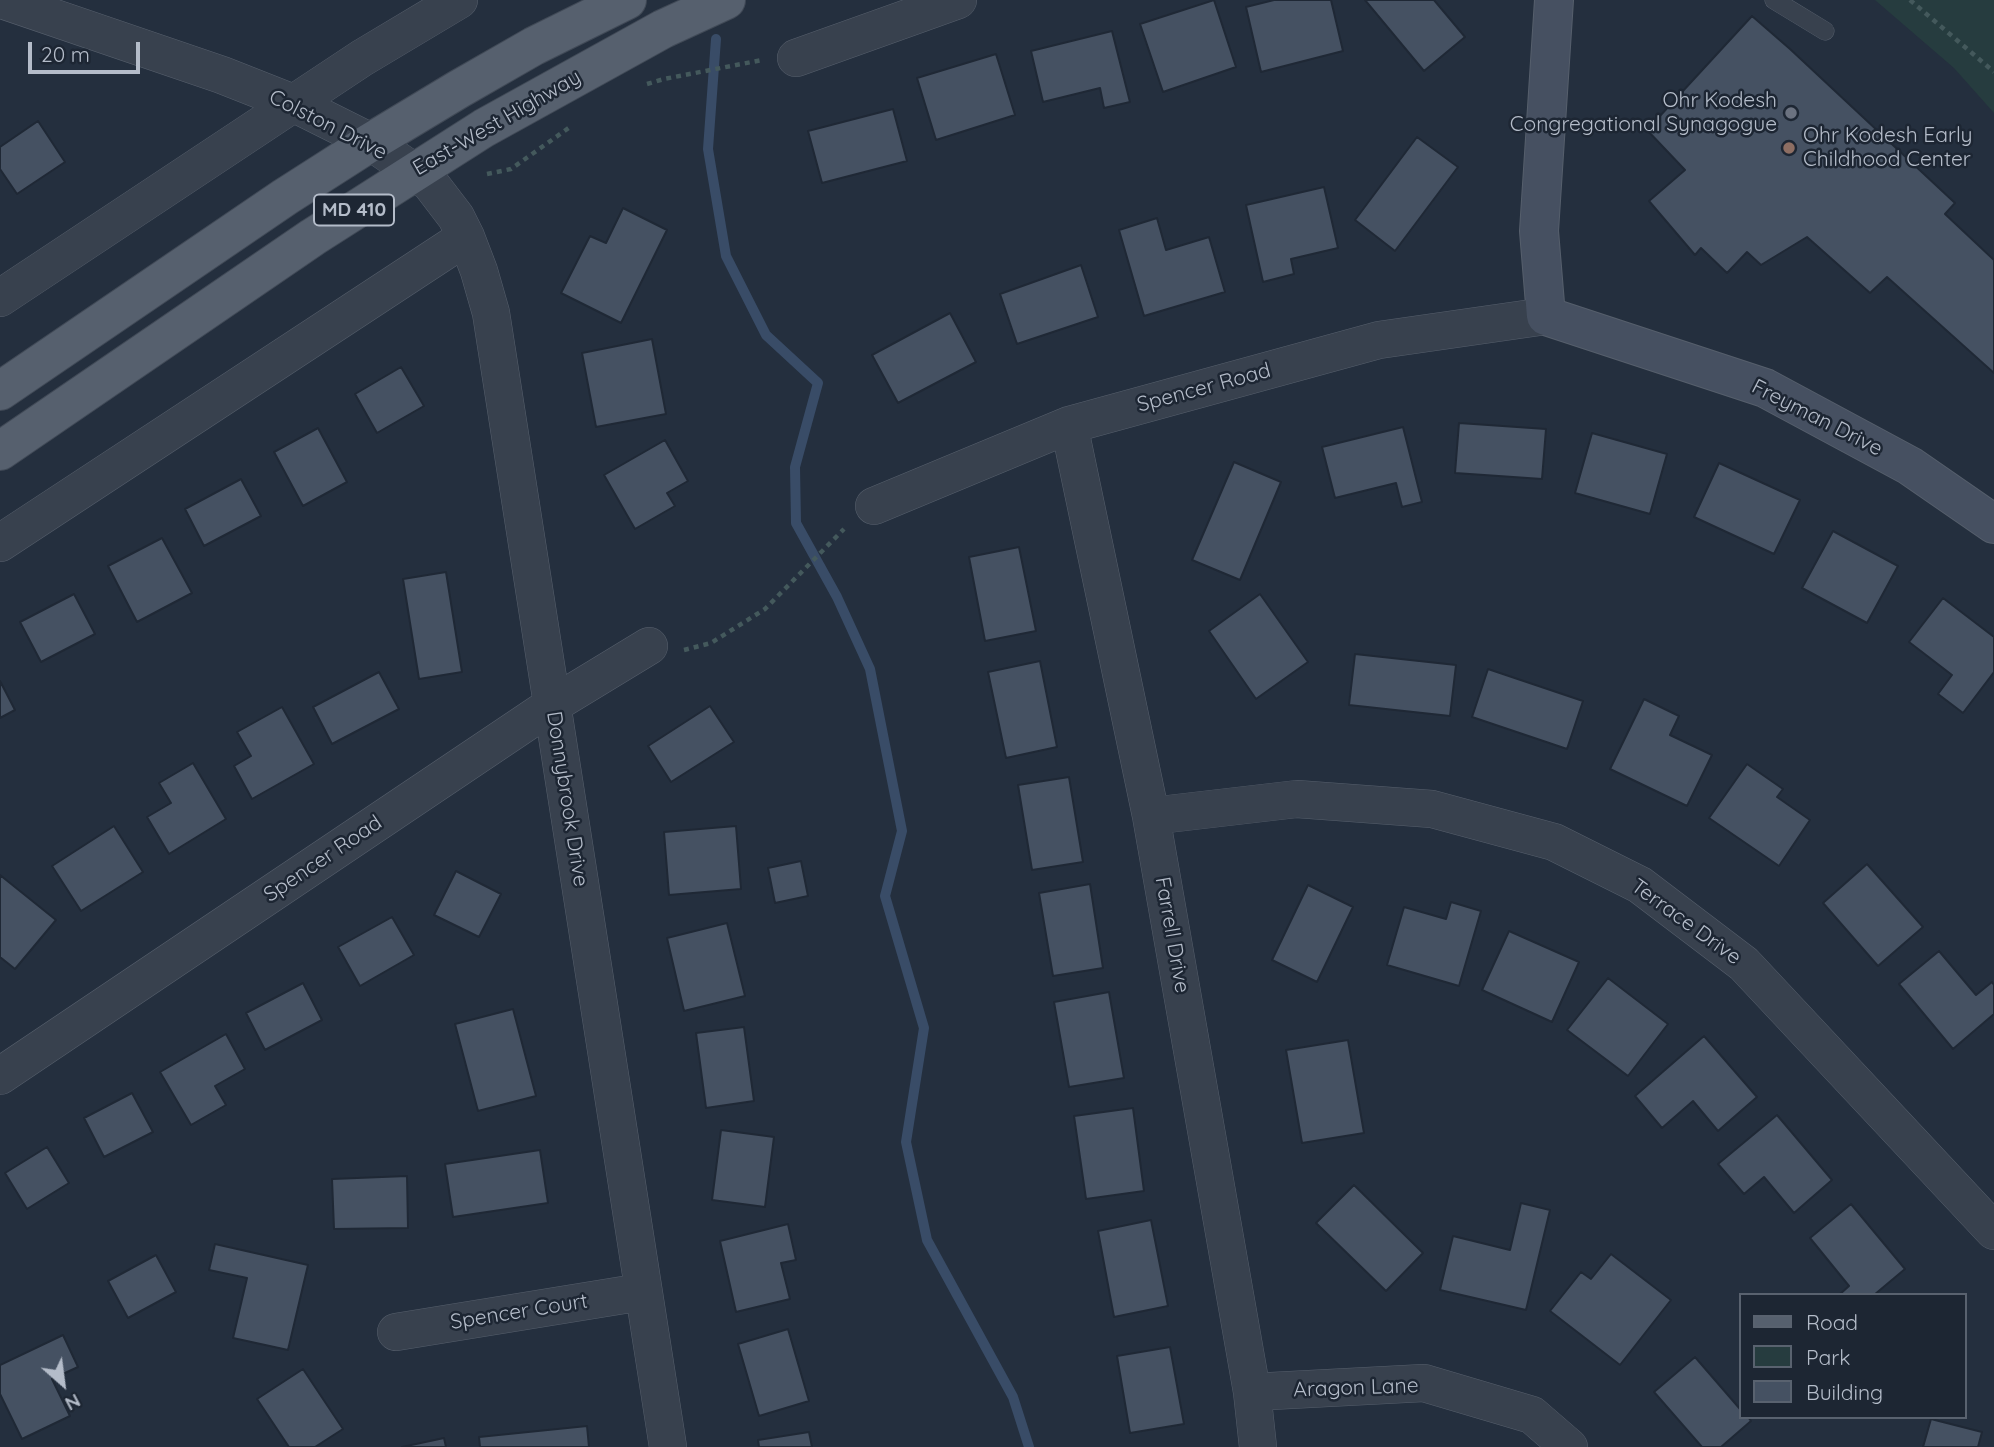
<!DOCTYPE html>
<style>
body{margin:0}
#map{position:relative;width:1994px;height:1447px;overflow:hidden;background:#242f3e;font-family:Quicksand,sans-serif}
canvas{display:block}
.legend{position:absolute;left:1739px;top:1293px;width:228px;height:126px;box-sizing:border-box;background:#1d2633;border:2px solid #59626f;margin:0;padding:9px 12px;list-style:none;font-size:21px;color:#b4bcc9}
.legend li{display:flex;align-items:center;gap:14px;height:35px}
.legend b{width:35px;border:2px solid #59626f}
.north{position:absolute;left:28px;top:1349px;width:70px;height:70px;-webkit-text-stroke:5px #1d2633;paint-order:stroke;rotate:152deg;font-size:19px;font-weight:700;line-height:28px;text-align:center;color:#b4bcc9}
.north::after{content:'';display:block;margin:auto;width:24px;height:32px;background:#b4bcc9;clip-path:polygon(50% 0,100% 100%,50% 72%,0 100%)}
.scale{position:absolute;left:28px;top:42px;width:112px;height:32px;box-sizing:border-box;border:4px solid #b4bcc9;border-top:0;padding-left:9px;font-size:21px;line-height:24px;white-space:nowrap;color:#b4bcc9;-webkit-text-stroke:5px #1d2633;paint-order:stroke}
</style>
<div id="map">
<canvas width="1994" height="1447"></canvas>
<ul class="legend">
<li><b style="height:9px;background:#56606e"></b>Road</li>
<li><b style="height:19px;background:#263c3f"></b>Park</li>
<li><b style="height:19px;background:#455162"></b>Building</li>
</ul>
<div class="north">N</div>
<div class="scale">20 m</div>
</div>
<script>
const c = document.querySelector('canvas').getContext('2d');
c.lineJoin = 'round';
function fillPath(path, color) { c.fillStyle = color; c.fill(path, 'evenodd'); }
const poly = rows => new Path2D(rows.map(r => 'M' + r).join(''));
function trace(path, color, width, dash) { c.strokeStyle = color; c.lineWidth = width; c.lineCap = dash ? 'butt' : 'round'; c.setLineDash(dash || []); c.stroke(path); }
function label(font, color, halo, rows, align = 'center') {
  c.font = font + ' Quicksand,sans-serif'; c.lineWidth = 5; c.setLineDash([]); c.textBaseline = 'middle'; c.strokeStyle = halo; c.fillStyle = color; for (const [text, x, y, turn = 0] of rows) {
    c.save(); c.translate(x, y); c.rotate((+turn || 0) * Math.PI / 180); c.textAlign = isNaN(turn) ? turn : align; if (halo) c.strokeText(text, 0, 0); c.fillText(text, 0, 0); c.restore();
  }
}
fillPath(poly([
 [1875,0,1994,0,1994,113,1954,68]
]), '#263c3f');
trace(poly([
 [716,39,708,149,726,256,766,335,818,383,795,467,796,523,837,597,870,669,902,831,885,896,924,1028,906,1142,927,1240,1013,1397,1029,1447]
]), '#394c67', 10);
const building = poly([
 [1214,0,1236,67,1163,92,1140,24,1214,0],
 [1274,0,1331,0,1343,51,1261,72,1246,7,1274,0],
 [1365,0,1434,0,1465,37,1424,71,1365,0],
 [1752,16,1790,49,1955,203,1945,214,1994,260,1994,373,1887,277,1870,293,1807,237,1761,265,1747,252,1727,273,1701,248,1695,255,1649,201,1685,170,1647,130,1752,16],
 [1112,31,1130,102,1104,108,1100,88,1043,102,1031,51,1112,31],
 [996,54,1015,115,936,140,917,78,996,54],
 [893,109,907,161,822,183,808,131,893,109],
 [38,121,65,162,17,194,0,169,0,147,38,121],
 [1417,137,1458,167,1395,251,1355,220,1417,137],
 [1324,187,1338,248,1291,259,1294,274,1263,282,1246,205,1324,187],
 [623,208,667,230,621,323,561,293,590,236,606,243,623,208],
 [1157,218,1166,250,1209,237,1225,292,1144,316,1119,230,1157,218],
 [1081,265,1098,317,1017,344,1000,294,1081,265],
 [950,313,976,362,898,403,872,355,950,313],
 [652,339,666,414,596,427,582,353,652,339],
 [401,367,424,406,377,433,355,394,401,367],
 [1459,423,1546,429,1542,479,1455,473,1459,423],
 [1403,427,1422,502,1402,507,1396,483,1335,498,1322,447,1403,427],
 [318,428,347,482,303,506,274,452,318,428],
 [1592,433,1667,454,1650,514,1575,493,1592,433],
 [665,440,688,481,667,493,675,506,635,529,604,475,665,440],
 [1234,462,1281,482,1240,580,1192,560,1234,462],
 [1719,463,1800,500,1774,554,1694,517,1719,463],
 [241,479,261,516,204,546,185,509,241,479],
 [1833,531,1898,566,1867,623,1802,588,1833,531],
 [162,538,192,593,137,622,108,566,162,538],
 [1019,547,1036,631,985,641,969,557,1019,547],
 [446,572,462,672,419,679,403,579,446,572],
 [74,594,95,634,41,662,20,622,74,594],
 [1260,594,1308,662,1256,699,1209,631,1260,594],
 [1943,598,1994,637,1994,672,1963,713,1938,694,1952,675,1909,642,1943,598],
 [1355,654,1456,665,1450,716,1349,705,1355,654],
 [1040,661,1057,747,1006,758,988,672,1040,661],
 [1488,669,1583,701,1567,749,1472,717,1488,669],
 [379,672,399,709,332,744,313,707,379,672],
 [0,681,15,710,0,718,0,681],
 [1644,699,1679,716,1670,735,1712,755,1687,806,1610,769,1644,699],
 [710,706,734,742,671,782,648,746,710,706],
 [282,707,314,764,252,799,234,766,251,756,237,732,282,707],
 [193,763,226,819,169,854,147,817,171,803,159,783,193,763],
 [1747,764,1783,789,1777,797,1810,820,1779,866,1709,818,1747,764],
 [1069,777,1083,862,1032,870,1018,785,1069,777],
 [114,826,143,872,81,911,52,866,114,826],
 [736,826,741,889,669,895,664,832,736,826],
 [801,861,808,896,775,903,768,868,801,861],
 [1867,864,1923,927,1878,966,1823,903,1867,864],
 [456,871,501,894,479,937,434,915,456,871],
 [0,875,56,920,15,969,0,957,0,875],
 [1090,884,1103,968,1053,976,1039,893,1090,884],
 [1308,885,1353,907,1317,982,1272,960,1308,885],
 [1451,902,1481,911,1459,986,1387,965,1404,907,1446,919,1451,902],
 [392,917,414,955,360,986,338,947,392,917],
 [727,923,745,996,684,1011,667,938,727,923],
 [1509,931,1579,962,1552,1022,1482,990,1509,931],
 [1939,951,1976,995,1992,982,1994,985,1994,1014,1953,1049,1899,984,1939,951],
 [1608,978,1668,1024,1628,1076,1567,1030,1608,978],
 [303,983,322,1020,265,1050,246,1013,303,983],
 [1109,992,1124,1078,1069,1087,1054,1002,1109,992],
 [513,1009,536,1096,478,1111,455,1024,513,1009],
 [744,1027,754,1101,706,1108,696,1033,744,1027],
 [226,1034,245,1069,215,1086,226,1105,191,1125,160,1072,226,1034],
 [1704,1036,1757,1097,1718,1131,1693,1101,1662,1128,1635,1096,1704,1036],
 [1348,1040,1364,1133,1302,1143,1286,1050,1348,1040],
 [132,1093,153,1132,104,1157,84,1118,132,1093],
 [1133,1108,1144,1191,1086,1199,1074,1116,1133,1108],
 [1777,1115,1832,1180,1794,1213,1764,1177,1744,1194,1718,1164,1777,1115],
 [721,1130,774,1137,765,1207,712,1200,721,1130],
 [47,1147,69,1183,27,1209,5,1173,47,1147],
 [540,1150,548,1203,453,1217,445,1164,540,1150],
 [407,1176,408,1228,334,1229,332,1179,407,1176],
 [1354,1185,1423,1253,1386,1291,1316,1223,1354,1185],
 [1521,1203,1550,1210,1526,1310,1440,1290,1453,1236,1510,1250,1521,1203],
 [1851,1204,1905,1269,1874,1295,1839,1295,1849,1286,1810,1238,1851,1204],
 [1151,1220,1168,1306,1114,1317,1098,1231,1151,1220],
 [788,1224,796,1260,781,1263,790,1299,736,1312,720,1241,788,1224],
 [215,1244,308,1265,288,1350,233,1338,247,1278,209,1270,215,1244],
 [1611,1254,1671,1300,1620,1365,1550,1311,1581,1272,1591,1279,1611,1254],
 [156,1255,176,1292,128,1318,108,1281,156,1255],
 [788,1329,809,1401,759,1416,738,1344,788,1329],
 [63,1335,78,1367,52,1379,70,1416,22,1439,0,1394,0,1365,63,1335],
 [1170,1347,1184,1424,1130,1433,1117,1356,1170,1347],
 [1695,1357,1740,1409,1740,1417,1748,1417,1751,1421,1721,1447,1702,1447,1654,1392,1695,1357],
 [303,1369,343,1429,315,1447,289,1447,257,1399,303,1369],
 [1931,1419,1982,1432,1978,1447,1923,1447,1931,1419],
 [587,1426,589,1447,480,1447,479,1437,587,1426],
 [809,1432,812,1447,759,1447,758,1440,809,1432],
 [444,1438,446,1447,402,1447,444,1438]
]);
fillPath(building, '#455162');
trace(building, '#1f2835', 2);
const lane = poly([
 [1774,0,1825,31]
]);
const street = poly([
 [2,0,222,75,293,103,371,142,430,183,456,217,466,237,479,271,491,313,668,1447],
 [796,58,958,0],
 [0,298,362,58,459,0],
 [1069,425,1151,816,1252,1392,1258,1447],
 [874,506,1069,425,1379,340,1546,316],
 [0,543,466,237],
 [1151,816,1297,799,1432,809,1554,842,1640,885,1744,964,1994,1231],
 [0,1076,552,705,649,646],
 [396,1332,642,1292],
 [1252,1392,1424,1383,1532,1415,1569,1447]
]);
const secondary = poly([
 [1554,0,1539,231,1546,316,1765,388,1910,466,1994,524]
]);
const primary = poly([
 [0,391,285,197,371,142,459,89,534,46,627,0],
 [0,451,313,237,484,128,663,29,726,0]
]);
trace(lane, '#565f6c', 19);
trace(street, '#565f6c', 38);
trace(secondary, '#565f6c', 40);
trace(primary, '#414a57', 40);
trace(poly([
 [1910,0,1994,72],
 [647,84,664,79,762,60],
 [487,174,511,169,570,127],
 [684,650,711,643,765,609,844,529]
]), '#44595c', 4.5, [5, 5]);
trace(lane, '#38414e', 18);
trace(street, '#38414e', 37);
trace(secondary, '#465061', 38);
trace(primary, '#56606e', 38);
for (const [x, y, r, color] of [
 [1791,113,7,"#6b7280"],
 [1789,148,7,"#8d6e63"]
]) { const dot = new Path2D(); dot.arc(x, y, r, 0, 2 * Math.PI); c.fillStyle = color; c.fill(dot); trace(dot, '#1d2633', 2.5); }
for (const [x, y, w] of [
 [354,210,80]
]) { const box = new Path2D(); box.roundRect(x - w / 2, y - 15.5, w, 31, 5); c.fillStyle = '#1d2633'; c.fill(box); trace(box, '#b4bcc9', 2); }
label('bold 19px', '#b4bcc9', null, [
 ["MD 410",354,210]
]);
label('21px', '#b4bcc9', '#1d2633', [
 ["Ohr Kodesh",1777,101],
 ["Congregational Synagogue",1777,125],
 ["Ohr Kodesh Early",1803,136,"left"],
 ["Childhood Center",1803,160,"left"]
], 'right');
label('21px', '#b4bcc9', '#1d2633', [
 ["East-West Highway",497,123,-30],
 ["Colston Drive",328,125,27],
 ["Spencer Road",1204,388,-15],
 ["Freyman Drive",1817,418,27],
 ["Donnybrook Drive",567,799,81],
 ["Spencer Road",323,859,-34],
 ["Terrace Drive",1686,922,36],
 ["Farrell Drive",1172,935,80],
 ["Spencer Court",519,1312,-9],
 ["Aragon Lane",1356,1388,-2]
]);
</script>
